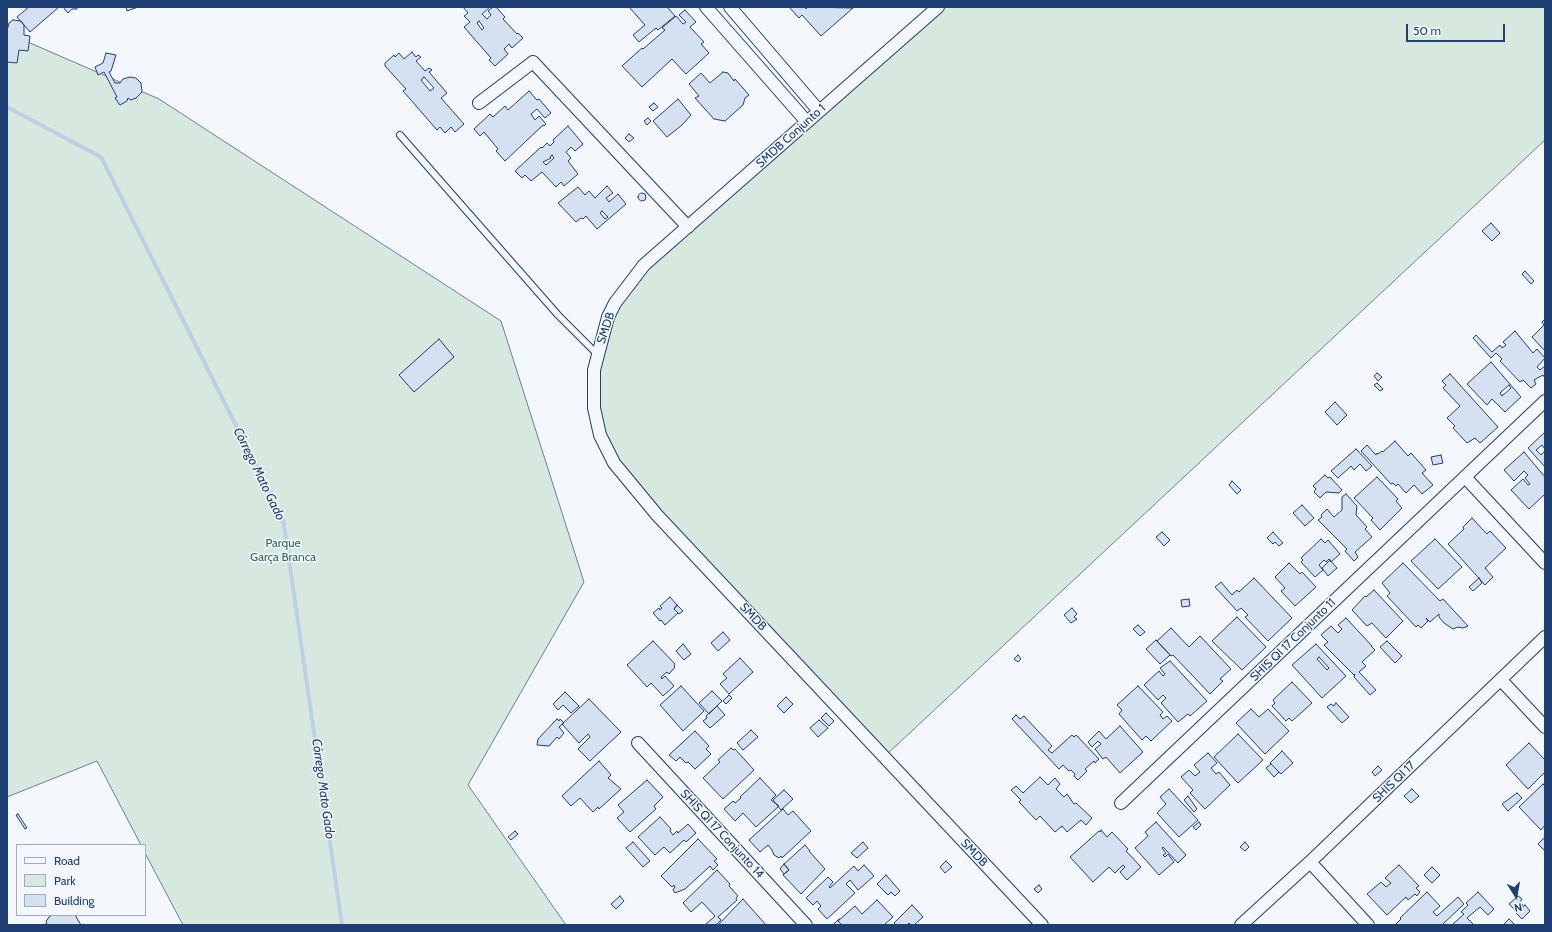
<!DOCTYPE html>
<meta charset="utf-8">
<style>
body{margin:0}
#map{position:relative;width:1552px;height:932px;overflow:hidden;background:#f4f7fb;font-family:Cabin,sans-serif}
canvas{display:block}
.frame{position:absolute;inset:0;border:8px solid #1d3f73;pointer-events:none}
.legend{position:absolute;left:16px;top:844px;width:130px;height:72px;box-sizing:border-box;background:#f4f7fb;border:1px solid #9eadc5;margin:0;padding:5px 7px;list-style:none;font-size:12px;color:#1d3f73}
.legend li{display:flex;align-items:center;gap:8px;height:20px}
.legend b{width:20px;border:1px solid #9eadc5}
.north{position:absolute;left:1496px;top:876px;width:40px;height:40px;-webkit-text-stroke:3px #f4f7fb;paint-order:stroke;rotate:169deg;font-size:11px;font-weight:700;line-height:16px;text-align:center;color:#1d3f73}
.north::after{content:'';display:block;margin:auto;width:14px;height:18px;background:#1d3f73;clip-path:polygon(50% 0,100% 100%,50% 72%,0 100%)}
.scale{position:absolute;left:1406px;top:24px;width:99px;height:18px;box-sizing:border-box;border:2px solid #1d3f73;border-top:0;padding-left:5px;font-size:12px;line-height:14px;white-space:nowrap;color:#1d3f73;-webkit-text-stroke:3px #f4f7fb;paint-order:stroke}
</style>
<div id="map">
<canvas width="1552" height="932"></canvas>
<div class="frame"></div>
<ul class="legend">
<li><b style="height:5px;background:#f4f7fb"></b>Road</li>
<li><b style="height:11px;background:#d7e8df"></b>Park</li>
<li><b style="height:11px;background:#d5e0f0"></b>Building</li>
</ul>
<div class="north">N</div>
<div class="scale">50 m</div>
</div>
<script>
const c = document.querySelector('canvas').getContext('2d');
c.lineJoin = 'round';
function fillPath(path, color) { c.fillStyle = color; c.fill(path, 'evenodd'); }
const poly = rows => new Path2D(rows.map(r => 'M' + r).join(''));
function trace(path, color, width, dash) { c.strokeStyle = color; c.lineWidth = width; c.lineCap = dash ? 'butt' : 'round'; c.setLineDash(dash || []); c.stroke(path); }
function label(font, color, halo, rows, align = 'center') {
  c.font = font + ' Cabin,sans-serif'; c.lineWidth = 3; c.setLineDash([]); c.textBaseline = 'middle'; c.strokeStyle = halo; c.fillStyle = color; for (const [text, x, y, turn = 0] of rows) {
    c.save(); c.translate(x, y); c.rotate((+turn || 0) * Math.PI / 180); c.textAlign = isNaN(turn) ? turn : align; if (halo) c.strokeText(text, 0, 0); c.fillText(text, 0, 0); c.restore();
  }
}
const green = poly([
 [937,7,1545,7,1545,140,884,757,614,463,594,408,608,317,644,265,937,7],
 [7,33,159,99,501,321,584,582,468,785,566,925,183,925,145,853,145,845,141,845,97,761,7,797,7,33]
]);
fillPath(green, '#d7e8df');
trace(green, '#687fa3', 1);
trace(poly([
 [7,107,101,157,283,519,342,925]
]), '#bed0e5', 4);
const building = poly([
 [29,7,59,7,30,32,17,17,29,7],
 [63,7,77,7,77,9,72,9,68,13,63,7],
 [126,7,138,7,127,11,126,7],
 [463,7,490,7,482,14,487,19,491,15,488,11,493,7,496,7,505,17,503,19,517,34,518,33,523,38,512,48,509,44,504,49,508,54,495,66,489,60,491,58,464,27,470,22,464,16,468,13,463,7],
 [479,21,484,28,482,30,477,23,479,21],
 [629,7,667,7,675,16,658,30,656,28,639,42,633,35,645,25,629,7],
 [789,7,805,7,806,9,808,7,853,8,821,36,802,15,799,18,789,7],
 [685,10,696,22,690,27,704,42,701,44,709,53,686,74,672,59,642,87,622,66,642,48,643,49,665,30,662,28,676,16,683,24,686,22,679,15,685,10],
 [13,20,21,21,24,25,24,35,30,36,28,51,19,50,17,63,7,62,7,31,9,23,13,20],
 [412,52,416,57,418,55,421,57,416,61,425,71,429,68,432,70,429,72,447,93,441,98,464,124,455,132,451,127,445,133,440,127,437,130,403,91,406,89,385,66,385,63,394,55,395,57,399,53,404,59,412,52],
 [424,77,434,88,430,91,421,80,424,77],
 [106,53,116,55,111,71,109,72,115,83,120,83,123,79,130,77,136,78,141,83,142,92,136,98,131,100,128,98,127,101,120,105,115,98,117,97,104,72,98,75,95,67,103,63,106,53],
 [723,72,728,73,734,81,735,79,749,95,745,98,743,105,725,121,714,119,695,98,699,96,689,84,701,73,710,83,723,72],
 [529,91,537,100,539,99,551,113,545,118,537,109,531,114,535,120,539,116,546,124,544,126,543,125,505,161,496,151,498,149,484,132,480,136,474,129,490,114,493,117,505,106,508,110,529,91],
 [678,99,691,115,682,125,667,137,653,121,678,99],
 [654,103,658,107,653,111,649,107,654,103],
 [648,118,651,121,647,125,644,121,648,118],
 [568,126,583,144,575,151,571,147,566,152,571,158,568,161,578,174,564,186,561,182,556,187,542,172,531,181,525,175,522,178,515,171,541,147,542,148,547,143,550,146,554,142,553,140,568,126],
 [552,155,554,158,546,165,543,162,551,158,550,157,552,155],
 [629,134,634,138,629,142,625,138,629,134],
 [607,186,613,193,606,198,609,202,618,194,626,204,597,229,586,216,583,219,581,218,576,222,558,203,578,187,585,195,589,191,595,198,607,186],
 [602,211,608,217,605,219,600,213,602,211],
 '638 197a4 4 0 1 1 8 0a4 4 0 1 1-8 0Z',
 [1491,223,1500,233,1492,241,1482,231,1491,223],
 [1525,271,1534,281,1531,284,1522,274,1525,271],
 [1545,319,1545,351,1532,337,1544,325,1542,322,1545,319],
 [1515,331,1533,353,1537,349,1545,358,1537,367,1540,370,1545,366,1545,378,1543,375,1534,380,1536,384,1531,388,1523,380,1520,382,1500,361,1502,359,1496,353,1491,358,1473,338,1476,335,1492,352,1500,345,1502,348,1506,345,1503,342,1515,331],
 [439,339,454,357,414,392,399,375,439,339],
 [1491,362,1521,397,1505,412,1492,399,1487,405,1467,384,1491,362],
 [1509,385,1511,388,1502,396,1500,393,1509,385],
 [1377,373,1382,377,1378,381,1374,376,1377,373],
 [1450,374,1498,427,1480,443,1475,438,1467,443,1453,428,1455,426,1447,418,1460,406,1443,388,1446,385,1442,381,1450,374],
 [1377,383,1383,389,1380,391,1374,385,1377,383],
 [1335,402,1347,415,1337,425,1325,412,1335,402],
 [1545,432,1545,449,1542,445,1536,450,1541,455,1545,451,1545,467,1528,448,1545,432],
 [1395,441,1408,456,1411,453,1426,470,1422,473,1433,485,1422,494,1414,485,1406,493,1398,484,1396,486,1393,483,1391,484,1361,451,1367,445,1376,455,1377,453,1378,454,1382,451,1383,452,1395,441],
 [1356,449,1372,466,1366,471,1360,464,1354,470,1351,466,1338,478,1331,471,1356,449],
 [1524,452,1545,477,1545,494,1529,509,1511,490,1523,479,1528,485,1530,484,1525,478,1528,475,1524,471,1514,481,1504,470,1524,452],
 [1441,455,1443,463,1433,465,1431,457,1441,455],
 [1325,475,1328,478,1330,477,1342,490,1339,493,1326,492,1320,498,1314,492,1316,489,1313,486,1325,475],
 [1377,477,1398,499,1396,501,1402,508,1380,530,1371,520,1373,518,1354,498,1377,477],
 [1232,481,1241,490,1237,494,1229,485,1232,481],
 [1346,494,1357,506,1356,515,1367,527,1365,529,1372,537,1355,552,1358,557,1354,561,1345,551,1347,549,1318,520,1322,517,1321,515,1327,509,1334,517,1342,510,1342,497,1346,494],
 [1302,505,1314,518,1305,526,1293,513,1302,505],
 [1472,518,1487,534,1490,531,1506,548,1485,568,1493,577,1485,585,1448,544,1464,529,1463,527,1472,518],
 [1162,532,1170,540,1164,546,1156,537,1162,532],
 [1273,532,1283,543,1279,546,1275,542,1273,544,1267,538,1273,532],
 [1321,539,1325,543,1328,540,1340,554,1331,562,1329,559,1326,562,1324,560,1319,565,1323,570,1315,577,1301,562,1303,560,1301,558,1321,539],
 [1435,539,1462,567,1438,589,1411,561,1435,539],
 [1330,560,1337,568,1328,576,1322,568,1330,560],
 [1289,563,1300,574,1302,572,1316,587,1295,606,1281,591,1285,588,1275,577,1289,563],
 [1403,563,1440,601,1443,599,1468,626,1463,628,1458,627,1453,629,1444,623,1439,617,1439,614,1430,622,1426,618,1428,621,1421,628,1418,625,1416,627,1387,596,1390,593,1382,583,1403,563],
 [1254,578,1292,618,1268,641,1245,617,1248,615,1241,608,1237,611,1215,587,1221,582,1232,595,1237,590,1239,592,1254,578],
 [1479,578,1482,583,1473,591,1469,587,1479,578],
 [1374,590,1403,621,1386,638,1372,623,1367,626,1352,610,1365,596,1366,597,1374,590],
 [670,597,677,605,674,609,678,613,665,625,661,620,660,621,653,613,659,608,660,610,662,608,660,606,670,597],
 [1189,599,1190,606,1182,607,1181,600,1189,599],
 [677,605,683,611,679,614,674,609,677,605],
 [1072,608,1077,614,1074,617,1077,619,1071,623,1064,615,1072,608],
 [1237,617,1266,647,1242,670,1212,641,1237,617],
 [1346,618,1372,646,1371,646,1375,650,1362,662,1366,666,1359,672,1376,690,1370,695,1354,677,1355,674,1354,675,1324,645,1328,642,1321,635,1331,626,1338,633,1342,629,1338,625,1346,618],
 [1138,625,1145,632,1140,636,1133,629,1138,625],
 [1171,628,1189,647,1200,636,1231,669,1220,679,1223,681,1210,694,1173,655,1171,656,1157,641,1171,628],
 [723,632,730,640,718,651,711,643,723,632],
 [1156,640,1170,655,1160,664,1146,649,1156,640],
 [653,641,675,664,674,666,675,667,669,674,667,672,661,677,662,679,665,676,674,686,663,696,651,683,647,687,627,665,653,641],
 [1387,641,1402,656,1395,663,1380,647,1387,641],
 [683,644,691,654,684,660,676,651,683,644],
 [1316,644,1346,676,1322,698,1292,665,1316,644],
 [1319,657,1329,668,1327,670,1317,659,1319,657],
 [1018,655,1021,659,1018,662,1014,659,1018,655],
 [740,658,753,672,729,694,720,684,727,678,723,674,740,658],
 [1170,661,1207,701,1190,716,1188,714,1178,722,1161,703,1166,698,1163,695,1158,700,1144,685,1159,671,1163,676,1165,674,1160,668,1170,661],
 [1292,682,1312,703,1292,721,1289,718,1286,721,1272,706,1275,703,1273,700,1292,682],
 [681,686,704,711,683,731,660,705,681,686],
 [1138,686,1163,712,1160,715,1163,719,1167,716,1172,721,1151,741,1146,736,1142,740,1119,714,1122,710,1117,705,1138,686],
 [712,691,722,701,709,714,699,703,712,691],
 [565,692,579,706,571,713,563,705,558,710,553,704,565,692],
 [729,695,732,698,726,704,723,701,729,695],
 [786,697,793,704,784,713,777,706,786,697],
 [589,699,621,732,590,761,578,749,590,737,588,734,579,743,562,724,589,699],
 [1336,703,1349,717,1342,723,1327,707,1331,704,1334,706,1336,703],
 [717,706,725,715,710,728,703,721,707,718,706,716,717,706],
 [1251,709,1259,717,1268,709,1289,731,1265,754,1236,723,1251,709],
 [826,713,834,721,829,726,821,718,826,713],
 [1016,715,1020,719,1024,716,1052,746,1048,750,1052,753,1072,735,1074,737,1076,735,1099,759,1095,763,1094,761,1085,769,1087,771,1078,780,1074,776,1075,774,1071,770,1069,771,1063,765,1059,769,1012,719,1016,715],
 [557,719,559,721,560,719,564,723,559,727,564,733,559,739,557,737,549,746,537,745,538,739,557,719],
 [819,720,828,728,818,737,810,728,819,720],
 [1120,726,1143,752,1120,773,1106,757,1103,759,1095,749,1101,744,1098,741,1092,747,1088,742,1099,731,1106,739,1120,726],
 [751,730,758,737,743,750,737,743,751,730],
 [695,731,709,746,706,749,711,754,695,769,688,762,686,763,680,757,676,761,669,755,695,731],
 [1238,734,1263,760,1238,783,1214,757,1238,734],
 [1529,743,1545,760,1545,772,1528,789,1506,765,1529,743],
 [731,748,733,750,735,749,754,770,723,799,703,778,720,762,718,760,731,748],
 [1282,751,1293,763,1281,774,1270,763,1282,751],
 [1208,753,1217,763,1211,768,1216,774,1219,772,1230,785,1205,809,1190,793,1193,790,1181,777,1189,770,1195,776,1200,772,1194,765,1208,753],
 [599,761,611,775,608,778,621,789,599,809,598,807,593,812,580,798,571,806,562,796,599,761],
 [1271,764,1279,772,1274,777,1266,768,1271,764],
 [1378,766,1382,770,1375,776,1372,772,1378,766],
 [1040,777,1048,785,1055,778,1060,784,1056,789,1064,797,1067,794,1074,804,1076,803,1092,818,1086,825,1081,820,1067,832,1062,826,1055,832,1040,816,1036,820,1019,802,1021,800,1011,790,1016,786,1023,793,1040,777],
 [760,778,776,795,771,800,779,806,756,827,743,813,735,821,724,809,733,801,735,803,741,798,740,797,760,778],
 [647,780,663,797,654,806,656,809,630,832,617,818,624,812,618,805,647,780],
 [1543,784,1545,786,1545,825,1541,830,1519,807,1543,784],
 [1169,789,1198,820,1179,837,1157,813,1166,804,1160,797,1169,789],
 [1412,789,1419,796,1411,803,1404,796,1412,789],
 [784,790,793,799,781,810,773,800,784,790],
 [1517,793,1522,798,1508,811,1502,804,1517,793],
 [1188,796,1197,809,1194,812,1184,800,1188,796],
 [783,809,788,815,793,811,811,831,782,858,781,856,779,858,774,855,772,850,768,845,760,852,749,840,783,809],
 [18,814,27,828,25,829,16,815,18,814],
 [660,817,671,829,670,831,673,835,677,831,678,833,688,824,696,833,686,842,684,840,670,853,664,847,655,855,638,837,660,817],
 [1156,822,1186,855,1178,863,1163,847,1162,848,1166,853,1163,855,1165,857,1168,854,1174,862,1159,875,1135,848,1148,836,1145,832,1156,822],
 [1199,822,1201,825,1196,830,1193,827,1199,822],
 [1101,830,1107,837,1112,832,1128,849,1126,851,1141,867,1127,880,1120,872,1125,867,1123,865,1115,873,1109,867,1093,882,1070,857,1099,831,1100,832,1101,830],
 [515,831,518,834,511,840,508,837,515,831],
 [1545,837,1545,851,1538,844,1545,837],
 [698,839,717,859,714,861,718,865,713,870,710,866,685,889,675,893,673,890,675,887,674,885,672,887,661,876,698,839],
 [633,842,650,861,643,867,626,848,633,842],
 [863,842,868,848,857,858,851,853,863,842],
 [1245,842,1249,847,1245,851,1240,847,1245,842],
 [805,845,810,851,809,851,825,869,801,894,783,875,789,870,784,864,805,845],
 [946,861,952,867,945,873,940,867,946,861],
 [784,864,789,870,784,874,780,869,784,864],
 [864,865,874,876,858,890,850,880,846,884,855,893,827,919,818,909,821,906,817,901,813,905,806,898,828,877,833,882,829,887,830,888,854,866,858,871,864,865],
 [1399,865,1419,886,1416,888,1420,892,1417,896,1415,894,1408,900,1406,897,1387,915,1367,894,1381,882,1386,887,1391,883,1385,878,1399,865],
 [1432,867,1440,875,1432,883,1424,875,1432,867],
 [717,870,730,884,729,886,738,896,736,898,737,900,718,917,721,920,716,925,705,925,715,916,702,902,691,912,683,903,717,870],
 [886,875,900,891,895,896,891,892,888,895,877,884,886,875],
 [1039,885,1042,889,1038,893,1034,889,1039,885],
 [1427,892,1440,906,1433,912,1437,916,1458,897,1464,904,1442,925,1395,925,1401,919,1400,918,1427,892],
 [1478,892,1494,909,1488,915,1480,907,1467,918,1474,925,1452,925,1464,914,1461,912,1468,905,1466,903,1478,892],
 [620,896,624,901,616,909,611,904,620,896],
 [1518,896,1522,899,1520,902,1523,905,1516,911,1509,904,1518,896],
 [743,899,766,925,716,925,717,924,718,925,743,899],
 [877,900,893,917,884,925,842,925,838,921,855,906,862,914,877,900],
 [912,905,923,917,914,925,911,925,909,923,907,925,896,925,894,923,912,905],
 [1525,905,1530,911,1522,919,1516,913,1525,905],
 [52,915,75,915,81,925,44,925,47,923,46,921,48,919,48,918,52,915],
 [839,919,838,921,842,925,833,925,839,919],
 [1509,919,1515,925,1503,925,1509,919]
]);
fillPath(building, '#d5e0f0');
trace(building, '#1d3f73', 1);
const service = poly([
 [400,135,558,315,598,355]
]);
const minor = poly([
 [706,7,807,122],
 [730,7,819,111],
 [938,7,644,265,615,303,608,317,594,370,594,408,600,435,614,463,657,515,1042,925],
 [479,103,533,62,688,227],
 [1465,477,1545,563],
 [1501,680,1545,727],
 [638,743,806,925],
 [1121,803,1545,401],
 [1310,862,1368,925],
 [1241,925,1310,862,1545,637]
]);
trace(service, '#1d3f73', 8);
trace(minor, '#1d3f73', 14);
trace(service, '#f4f7fb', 6);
trace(minor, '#f4f7fb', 12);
label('12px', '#1d3f73', '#f4f7fb', [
 ["SMDB Conjunto 1",791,136,-42],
 ["SMDB",606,328,-72],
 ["SMDB",753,617,47],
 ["SHIS QI 17 Conjunto 11",1293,640,-44],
 ["SHIS QI 17",1394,782,-44],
 ["SHIS QI 17 Conjunto 14",722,834,47],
 ["SMDB",974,853,47]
]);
label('12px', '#2c6c60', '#f4f7fb', [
 ["Parque",283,543],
 ["Garça Branca",283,557]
]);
label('italic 13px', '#1d3f73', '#f4f7fb', [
 ["Córrego Mato Gado",259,474,64],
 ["Córrego Mato Gado",323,789,82]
]);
</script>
